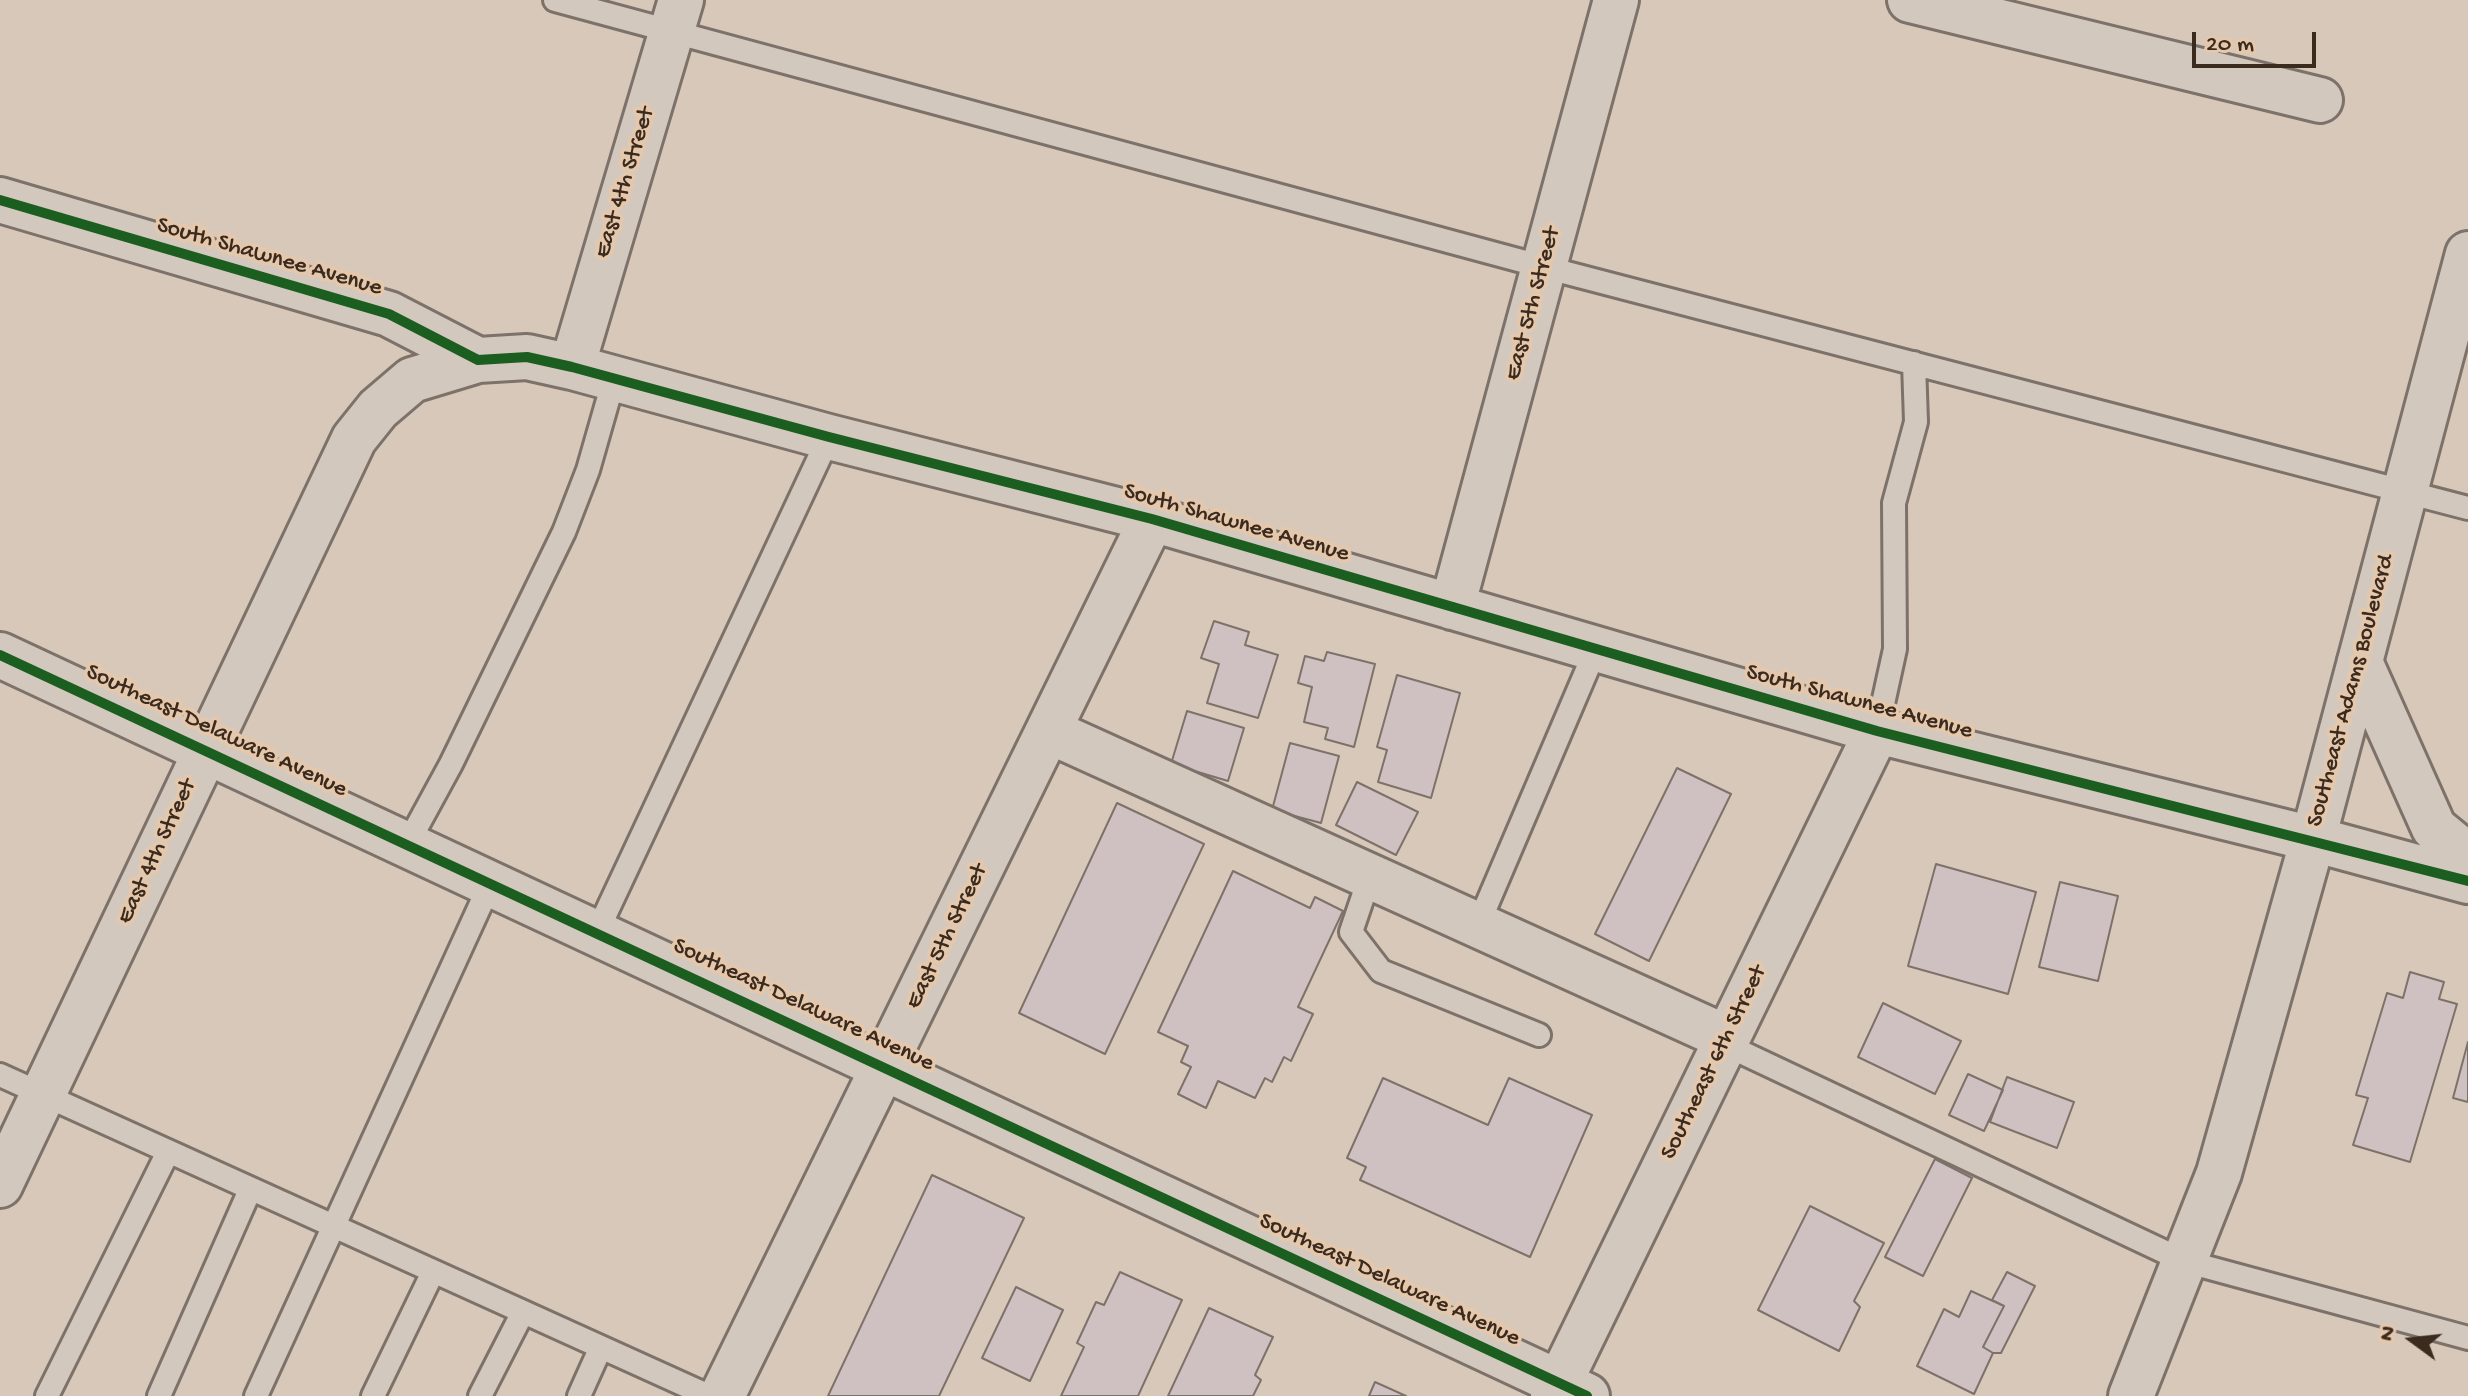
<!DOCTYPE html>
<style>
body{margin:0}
#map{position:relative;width:2468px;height:1396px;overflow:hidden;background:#d8c8b9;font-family:"Gochi Hand",sans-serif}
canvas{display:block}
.north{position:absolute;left:2372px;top:1300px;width:80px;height:80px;-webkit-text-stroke:6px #e5c8ac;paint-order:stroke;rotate:285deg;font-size:22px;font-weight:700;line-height:32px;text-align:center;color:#3b2a1e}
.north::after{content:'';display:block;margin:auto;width:28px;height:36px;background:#3b2a1e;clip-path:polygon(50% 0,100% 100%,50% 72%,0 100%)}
.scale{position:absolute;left:2192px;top:32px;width:124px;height:36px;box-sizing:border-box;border:4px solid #3b2a1e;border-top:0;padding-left:10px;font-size:24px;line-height:28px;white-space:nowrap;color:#3b2a1e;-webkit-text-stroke:6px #e5c8ac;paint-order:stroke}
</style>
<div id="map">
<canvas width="2468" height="1396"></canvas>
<div class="north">N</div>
<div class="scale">20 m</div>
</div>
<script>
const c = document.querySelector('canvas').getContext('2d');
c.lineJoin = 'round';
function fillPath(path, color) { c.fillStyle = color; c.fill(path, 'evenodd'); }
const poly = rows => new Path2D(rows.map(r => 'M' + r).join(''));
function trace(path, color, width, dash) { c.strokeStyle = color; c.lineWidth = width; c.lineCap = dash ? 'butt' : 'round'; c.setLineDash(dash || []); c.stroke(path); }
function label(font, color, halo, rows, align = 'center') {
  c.font = font + ' "Gochi Hand",sans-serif'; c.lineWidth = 7; c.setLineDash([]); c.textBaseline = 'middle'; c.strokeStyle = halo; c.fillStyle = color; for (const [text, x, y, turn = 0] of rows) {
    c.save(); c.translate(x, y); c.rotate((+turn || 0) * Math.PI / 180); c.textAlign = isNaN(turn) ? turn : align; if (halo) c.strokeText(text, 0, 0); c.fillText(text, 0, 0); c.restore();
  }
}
const building = poly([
 [1214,621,1249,632,1245,645,1278,655,1258,718,1207,703,1219,664,1201,658,1214,621],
 [1327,652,1375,664,1354,747,1325,739,1328,728,1304,722,1312,687,1298,683,1305,656,1324,661,1327,652],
 [1397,675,1460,693,1431,798,1378,782,1387,750,1377,747,1397,675],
 [1187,711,1244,728,1228,781,1171,764,1187,711],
 [1290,743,1339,756,1321,823,1272,810,1290,743],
 [1677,768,1731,794,1649,961,1595,934,1677,768],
 [1357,782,1418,812,1396,855,1336,825,1357,782],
 [1117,803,1204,844,1105,1054,1019,1013,1117,803],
 [1936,864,2036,892,2008,994,1908,966,1936,864],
 [1233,871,1310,908,1315,897,1343,911,1298,1007,1313,1014,1291,1061,1284,1057,1272,1082,1265,1078,1255,1098,1218,1081,1206,1108,1178,1094,1191,1067,1181,1062,1188,1046,1158,1032,1233,871],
 [2060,882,2118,896,2098,981,2039,967,2060,882],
 [2410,972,2444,982,2439,999,2457,1004,2410,1162,2353,1145,2368,1098,2356,1095,2387,993,2403,998,2410,972],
 [1883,1003,1961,1041,1935,1094,1858,1057,1883,1003],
 [2468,1042,2468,1102,2453,1098,2468,1042],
 [1968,1074,2003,1090,1984,1131,1949,1115,1968,1074],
 [2007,1077,2074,1102,2057,1148,1990,1122,2007,1077],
 [1383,1078,1488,1125,1509,1078,1592,1115,1530,1257,1360,1180,1366,1167,1347,1158,1383,1078],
 [1935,1159,1972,1178,1923,1276,1885,1257,1935,1159],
 [932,1175,1024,1218,939,1396,828,1396,932,1175],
 [1810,1206,1884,1243,1854,1301,1860,1307,1839,1351,1758,1310,1810,1206],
 [1120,1272,1182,1300,1138,1396,1061,1396,1084,1347,1077,1343,1096,1302,1104,1305,1120,1272],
 [2007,1272,2035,1286,2001,1353,1993,1353,1983,1347,2004,1306,1992,1300,2007,1272],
 [1016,1287,1063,1310,1030,1381,982,1358,1016,1287],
 [1971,1291,2004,1306,1983,1347,1993,1353,1974,1394,1917,1366,1944,1309,1959,1317,1971,1291],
 [1209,1308,1273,1337,1255,1375,1261,1380,1253,1396,1168,1396,1209,1308],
 [1375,1382,1406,1396,1369,1396,1375,1382]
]);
fillPath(building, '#cfc1c2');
trace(building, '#7d7269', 2);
const service = poly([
 [555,0,1544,267,2468,508],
 [1877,731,1895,649,1894,503,1916,422,1914,363],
 [408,843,451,764,564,532,588,470,614,379],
 [1370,876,1351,932,1381,971,1539,1035],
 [1478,925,1596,649],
 [597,932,829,437],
 [1724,1044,2184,1261,2468,1338],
 [0,1075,709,1396],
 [47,1396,168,1152],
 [159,1396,250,1190],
 [256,1396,491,882],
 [373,1396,433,1272],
 [480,1396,523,1312],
 [579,1396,601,1347]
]);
const minor = poly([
 [1910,0,2320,100],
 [0,200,389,314,478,360,527,357,572,367,829,437,1152,519,1877,731,2313,839],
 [572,367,681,0],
 [1452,607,1616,0],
 [1049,731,1727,1038],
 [0,1185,354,439,378,409,412,380,478,360],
 [722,1396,1152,519],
 [1553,1396,1877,731]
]);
const tertiary = poly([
 [0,655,1587,1396],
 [2360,662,2434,828,2468,856],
 [2313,839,2468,881]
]);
const primary = poly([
 [2131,1396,2219,1173,2313,839,2468,254]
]);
trace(service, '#7d7269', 28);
trace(minor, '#7d7269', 50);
trace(tertiary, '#7d7269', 50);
trace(primary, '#7d7269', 50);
trace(service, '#d3c8be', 22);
trace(minor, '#d3c8be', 44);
trace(tertiary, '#d3c8be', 44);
trace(primary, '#d3c8be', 44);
trace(poly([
 [0,200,389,314,478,360,527,357,572,367,829,437,1152,519,1877,731,2468,881],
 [0,655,1587,1396]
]), '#1b5e20', 10);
label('24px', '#3b2a1e', '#e5c8ac', [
 ["East 4th Street",626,183,-73],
 ["South Shawnee Avenue",269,258,16],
 ["East 5th Street",1534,304,-75],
 ["South Shawnee Avenue",1236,524,16],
 ["Southeast Adams Boulevard",2352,691,-75],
 ["South Shawnee Avenue",1859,703,15],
 ["Southeast Delaware Avenue",216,732,25],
 ["East 4th Street",158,852,-65],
 ["East 5th Street",948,937,-64],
 ["Southeast Delaware Avenue",803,1006,25],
 ["Southeast 6th Street",1715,1063,-64],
 ["Southeast Delaware Avenue",1389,1281,25]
]);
</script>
